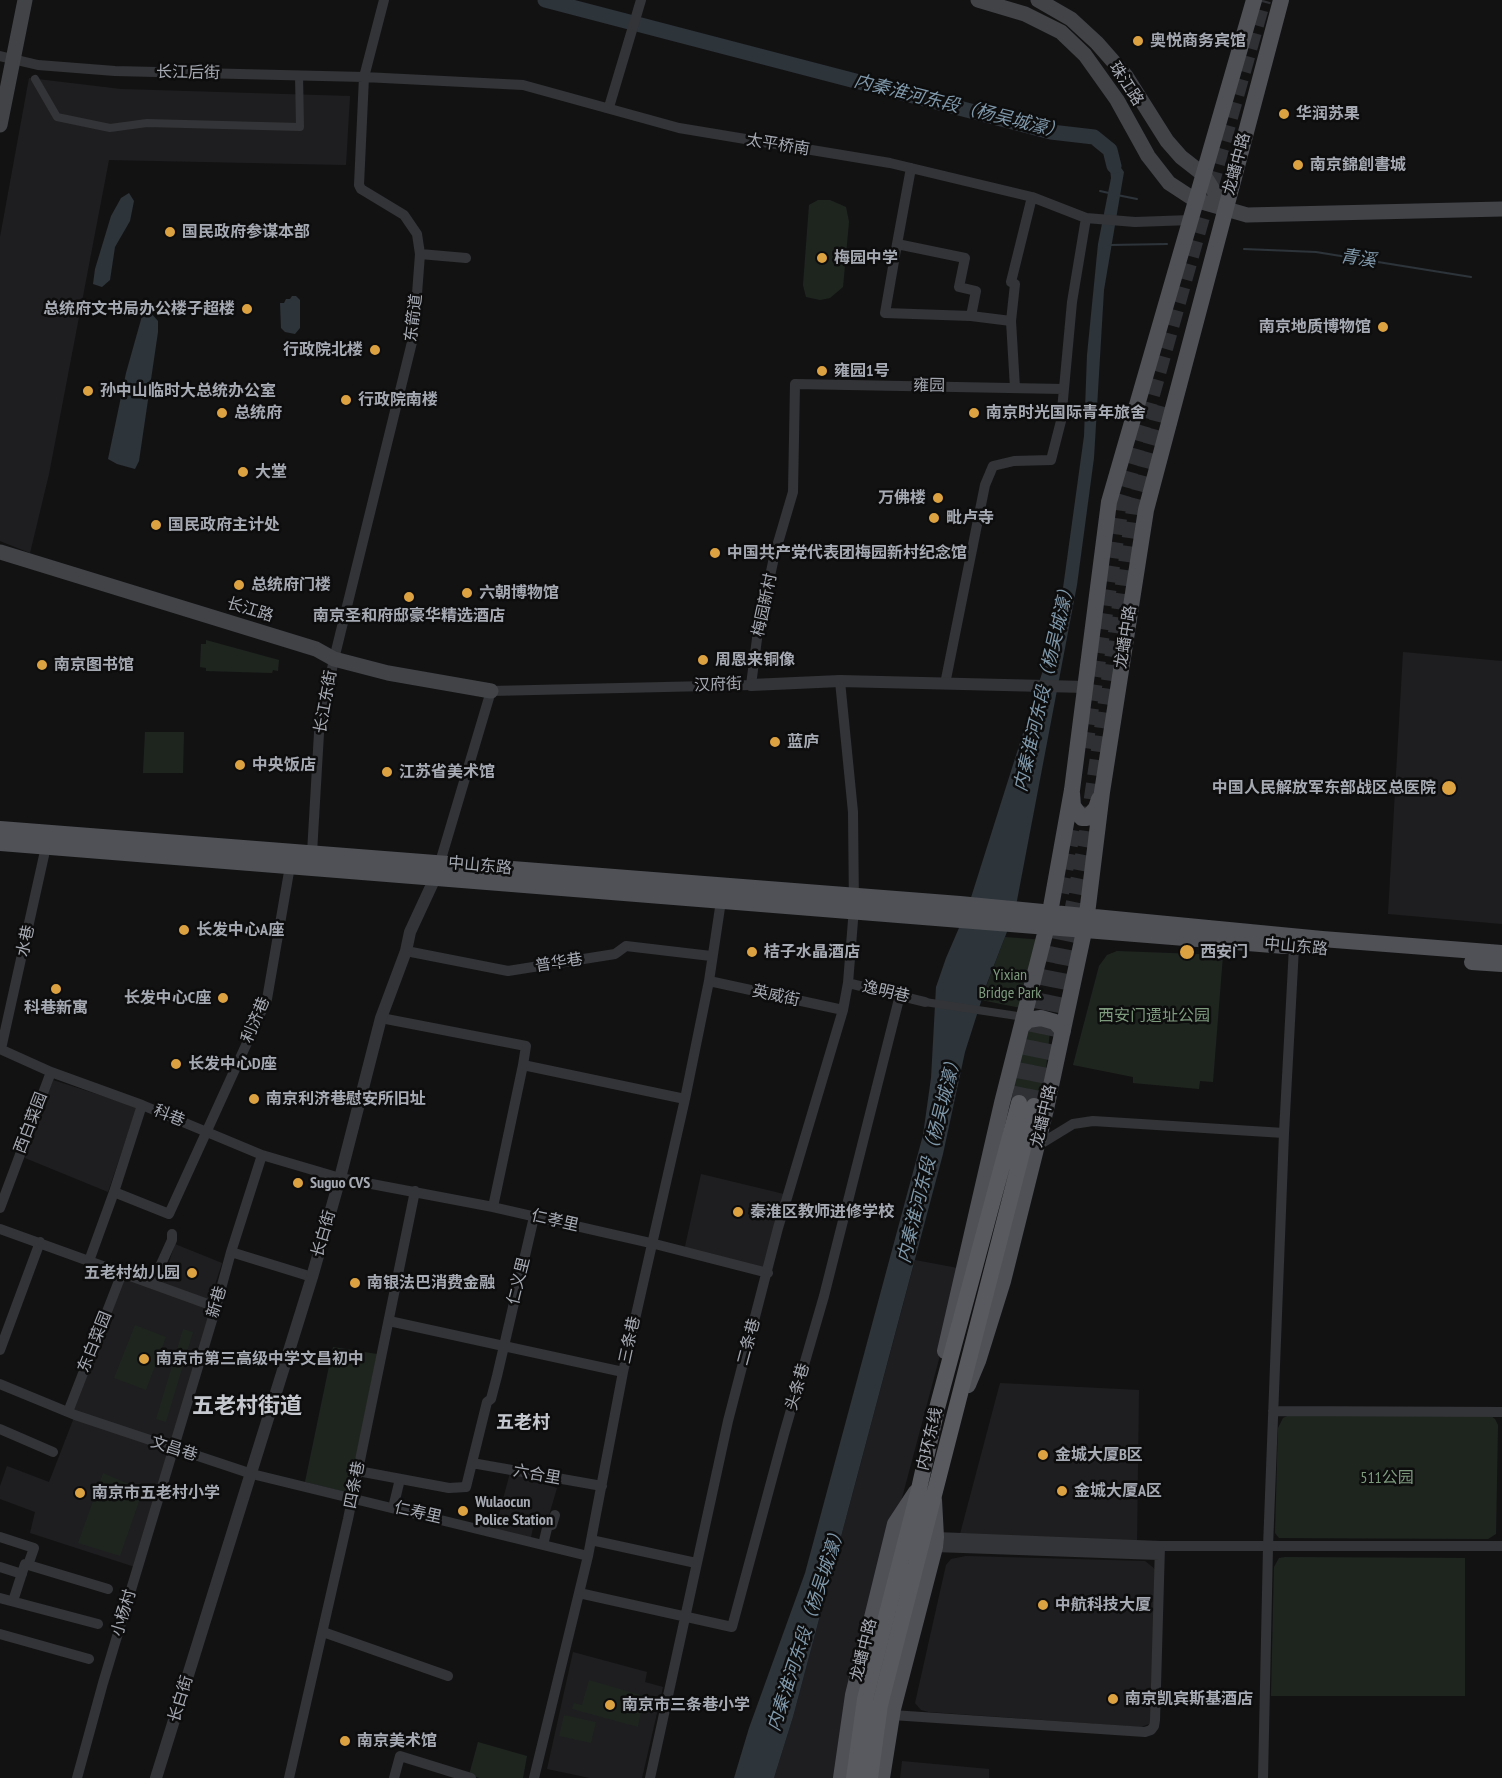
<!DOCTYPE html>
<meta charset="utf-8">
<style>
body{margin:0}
canvas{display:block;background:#121213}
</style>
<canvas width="1502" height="1778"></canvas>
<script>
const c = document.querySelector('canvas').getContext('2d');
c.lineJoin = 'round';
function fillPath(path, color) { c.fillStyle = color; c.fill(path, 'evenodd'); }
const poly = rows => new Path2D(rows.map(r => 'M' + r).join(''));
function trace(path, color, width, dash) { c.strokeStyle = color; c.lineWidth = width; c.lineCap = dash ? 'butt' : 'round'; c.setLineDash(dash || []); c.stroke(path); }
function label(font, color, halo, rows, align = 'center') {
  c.font = font + ' "PT Sans Narrow","Noto Sans SC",sans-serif'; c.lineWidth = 5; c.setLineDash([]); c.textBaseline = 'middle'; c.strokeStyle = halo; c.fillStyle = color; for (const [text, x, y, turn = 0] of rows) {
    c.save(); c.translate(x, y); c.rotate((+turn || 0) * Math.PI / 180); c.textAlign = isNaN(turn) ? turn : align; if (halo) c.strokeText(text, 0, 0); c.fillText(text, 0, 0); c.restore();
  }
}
fillPath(poly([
 [29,78,121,89,350,96,346,165,109,160,49,474,30,553,0,541,0,237],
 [1403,652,1502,661,1502,924,1388,914],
 [53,1080,137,1107,108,1192,25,1158],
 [701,1174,788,1195,768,1273,684,1251],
 [175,1244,222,1263,210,1300,162,1283],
 [915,1260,963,1269,895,1524,841,1778,774,1778,793,1717],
 [122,1273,216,1307,138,1568,30,1533,35,1512,0,1499,0,1486,7,1466,49,1482,75,1415,68,1412],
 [1000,1383,1139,1390,1137,1542,960,1534],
 [510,1473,557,1488,547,1522,535,1518,530,1542,494,1533],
 [966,1556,1145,1561,1155,1569,1151,1716,1149,1724,1141,1727,929,1712,921,1710,915,1703,946,1565,951,1559],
 [573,1652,647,1672,645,1682,663,1687,642,1778,590,1778,547,1769],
 [902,1761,989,1769,989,1778,900,1778]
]), '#1e1e20');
fillPath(poly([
 [818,200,830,200,846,207,849,222,843,287,830,298,820,300,806,297,803,285,809,205],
 [206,640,279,660,278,671,273,670,272,673,206,671,206,668,200,667,201,644,206,644],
 [145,732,184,732,183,773,143,773],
 [1005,937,1044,940,1026,1009,981,1000],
 [1117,951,1223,955,1213,1082,1200,1081,1199,1089,1133,1083,1133,1077,1073,1065,1099,966,1107,955],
 [1041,1025,1050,1031,1043,1097,1010,1090,1027,1034,1032,1026],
 [135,1325,166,1337,146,1390,114,1378],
 [183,1329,193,1332,166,1422,156,1419],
 [333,1347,377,1354,349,1493,305,1482],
 [1287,1416,1491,1416,1495,1419,1498,1425,1496,1534,1488,1539,1279,1538,1275,1533,1278,1428,1283,1418],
 [103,1473,143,1490,120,1556,78,1543],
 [1285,1557,1465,1558,1465,1696,1271,1696,1274,1567,1279,1558],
 [589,1680,644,1696,638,1727,572,1709,574,1703,582,1705],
 [564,1715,596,1722,591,1743,559,1736],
 [478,1742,527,1756,523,1778,480,1778,469,1775]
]), '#1e251f');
fillPath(poly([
 [1108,149,1124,172,1104,290,1094,458,1077,585,1015,911,986,986,965,1052,943,1154,793,1717,774,1778,734,1778,749,1728,805,1573,923,1135,931,1078,936,987,946,958,968,907,1043,670,1063,588,1084,436,1087,355,1098,244,1111,178],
 [129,193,134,201,130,221,115,247,110,280,102,287,93,284,95,269,111,216,121,198],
 [292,296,296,296,300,300,300,328,295,334,285,332,281,328,280,303,284,303,286,299,290,299],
 [150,312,158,321,158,332,139,461,135,469,117,464,108,459,126,373,142,316]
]), '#2d343a');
trace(poly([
 [1100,191,1109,193],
 [1117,195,1137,199],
 [1110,245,1167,244],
 [1244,249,1316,252,1471,277]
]), '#2d343a', 2);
trace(poly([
 [545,0,1051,132,1094,137,1110,150,1114,166]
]), '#2d343a', 15);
trace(poly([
 [1085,748,1121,505,1263,0],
 [1061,893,1077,806],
 [1019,1103,1056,918],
 [1034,1106,1085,846,1134,509,1162,401]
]), '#2f3033', 16, [16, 8]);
trace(poly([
 [35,79,57,117,110,128,147,123,300,127,299,75],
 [925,1002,1024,1017]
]), '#333437', 8);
trace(poly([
 [0,56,38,65,115,71,364,77,523,85,679,128,890,163,1032,197,1086,218,1135,222,1191,220],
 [609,107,641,0],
 [911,168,897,244,965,258,959,287,976,291,971,316,1011,321,1015,388],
 [897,244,885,313,971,316],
 [420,254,466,258],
 [1011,321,1015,284,1011,282,1032,197],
 [945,684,985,485,993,466,1014,461,1051,460,1061,421,1072,302,1086,218],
 [312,853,319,733,334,659,414,334,420,254,417,234,404,215,361,189,359,185,364,77,384,0],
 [438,869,491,691,751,685,758,631,775,553,793,492,795,384,1063,389],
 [406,951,508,971,615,954,626,946,711,956],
 [709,981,843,1010],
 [848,983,925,1002],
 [381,1018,526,1046,523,1065],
 [0,1049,51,1072,142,1105,262,1155,340,1178,493,1207,651,1243,768,1273],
 [1,1049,47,842],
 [1037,1146,1073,1124,1093,1121,1284,1133],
 [114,1192,169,1214,267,999,290,866],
 [493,1207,523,1065,685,1099],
 [0,1208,51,1072],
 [0,1229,216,1307],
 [231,1252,312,1277],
 [89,1261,114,1192,142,1105],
 [152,1284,172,1240,172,1234],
 [389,1321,623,1372],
 [0,1350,40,1242],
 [0,1384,75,1415,252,1474,588,1556],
 [1273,1411,1502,1412],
 [68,1412,122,1273],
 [0,1429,53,1452],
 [472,1463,602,1486],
 [358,1471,449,1488,466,1487,487,1402,491,1399,497,1376,534,1217],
 [393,1508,400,1479],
 [0,1537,34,1548,28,1565],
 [936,1537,1160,1546,1502,1546],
 [591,1540,696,1563],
 [543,1545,548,1524,552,1525,555,1515],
 [935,1547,1159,1555],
 [0,1567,22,1574],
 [579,1593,732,1627,784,1434,824,1296,900,995],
 [0,1598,98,1624],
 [13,1601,25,1564,108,1589],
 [323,1632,448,1676],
 [0,1634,89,1659],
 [892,1715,1145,1732,1151,1730,1154,1726,1155,1720,1160,1546],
 [77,1778,103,1683,216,1307,231,1252,262,1155],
 [289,1778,348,1519,415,1191],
 [394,1778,400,1756,471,1778],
 [534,1778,588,1556,623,1372,685,1099,709,981,721,901],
 [650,1778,728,1421,778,1228,843,1010,848,983,854,908,853,812,840,681],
 [1263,1778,1268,1547,1284,1133,1294,947]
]), '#333437', 10);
trace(poly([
 [751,685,840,681,1086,687],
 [156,1778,312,1277,340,1178,381,1018,406,951,410,932,435,878]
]), '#333437', 12);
trace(poly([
 [978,0,1025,14,1061,32,1085,55,1117,100,1148,156,1169,183,1195,200,1247,215,1502,209],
 [1038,0,1071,19,1097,43,1126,76,1167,141,1181,157,1204,175,1225,209],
 [0,125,25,0],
 [0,552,316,649,334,659,388,673,491,691]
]), '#414347', 15);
trace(poly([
 [1072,793,1073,806,1082,818,1087,818,1096,808,1099,799],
 [0,829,960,904,1322,939,1502,953],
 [0,843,1285,946],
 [1472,962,1502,964],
 [1022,1026,1028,1020,1041,1018,1055,1022,1063,1031],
 [945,1351,1002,1103,1049,918,1072,790,1109,502,1254,0],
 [968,1385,978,1361,1003,1281,1046,1109,1086,922,1102,792,1146,510,1281,0],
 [841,1778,853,1695,895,1524,916,1492],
 [882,1778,893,1709,935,1547,936,1537,934,1500]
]), '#4f5156', 16);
trace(poly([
 [854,1778,865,1699,919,1489,937,1408,1019,1103],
 [870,1778,880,1705,1034,1106]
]), '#585a5f', 16);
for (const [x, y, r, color] of [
 [1138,41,6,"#dca141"],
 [1284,114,6,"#dca141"],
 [1298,165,6,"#dca141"],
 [170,232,6,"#dca141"],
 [822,258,6,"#dca141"],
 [247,309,6,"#dca141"],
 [1383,327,6,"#dca141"],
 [375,350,6,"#dca141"],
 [822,371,6,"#dca141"],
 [88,391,6,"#dca141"],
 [346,400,6,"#dca141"],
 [222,413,6,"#dca141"],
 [974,413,6,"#dca141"],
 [243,472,6,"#dca141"],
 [938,498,6,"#dca141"],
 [934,518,6,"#dca141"],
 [156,525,6,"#dca141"],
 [715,553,6,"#dca141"],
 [239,585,6,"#dca141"],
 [467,593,6,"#dca141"],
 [409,597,6,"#dca141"],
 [703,660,6,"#dca141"],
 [42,665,6,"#dca141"],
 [775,742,6,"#dca141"],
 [240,765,6,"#dca141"],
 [387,772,6,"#dca141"],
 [1449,788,8,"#dca141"],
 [184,930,6,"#dca141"],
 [752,952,6,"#dca141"],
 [1187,952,8,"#dca141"],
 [56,989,6,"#dca141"],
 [223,998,6,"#dca141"],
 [176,1064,6,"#dca141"],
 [254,1099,6,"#dca141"],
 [298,1183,6,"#dca141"],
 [738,1212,6,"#dca141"],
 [192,1273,6,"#dca141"],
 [355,1283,6,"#dca141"],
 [144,1359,6,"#dca141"],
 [1043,1455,6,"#dca141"],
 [1062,1491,6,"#dca141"],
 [80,1493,6,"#dca141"],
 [463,1511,6,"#dca141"],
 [1043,1605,6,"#dca141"],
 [1113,1699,6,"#dca141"],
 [610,1705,6,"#dca141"],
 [345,1741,6,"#dca141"]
]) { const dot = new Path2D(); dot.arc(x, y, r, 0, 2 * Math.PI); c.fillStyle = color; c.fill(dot); trace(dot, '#0d0d0e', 2); }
label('bold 16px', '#a5a9b2', '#0d0d0e', [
 ["奥悦商务宾馆",1150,41],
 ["华润苏果",1296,114],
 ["南京錦創書城",1310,165],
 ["国民政府参谋本部",182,232],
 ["梅园中学",834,258],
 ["总统府文书局办公楼子超楼",235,309,"right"],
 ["南京地质博物馆",1371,327,"right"],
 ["行政院北楼",363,350,"right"],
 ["雍园1号",834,371],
 ["孙中山临时大总统办公室",100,391],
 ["行政院南楼",358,400],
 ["总统府",234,413],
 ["南京时光国际青年旅舍",986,413],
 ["大堂",255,472],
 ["万佛楼",926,498,"right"],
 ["毗卢寺",946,518],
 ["国民政府主计处",168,525],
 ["中国共产党代表团梅园新村纪念馆",727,553],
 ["总统府门楼",251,585],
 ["六朝博物馆",479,593],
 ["南京圣和府邸豪华精选酒店",409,616,"center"],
 ["周恩来铜像",715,660],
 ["南京图书馆",54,665],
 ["蓝庐",787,742],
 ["中央饭店",252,765],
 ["江苏省美术馆",399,772],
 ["中国人民解放军东部战区总医院",1436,788,"right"],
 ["长发中心A座",196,930],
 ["桔子水晶酒店",764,952],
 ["西安门",1200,952],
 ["长发中心C座",211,998,"right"],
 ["科巷新寓",56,1008,"center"],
 ["长发中心D座",188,1064],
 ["南京利济巷慰安所旧址",266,1099],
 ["Suguo CVS",310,1183],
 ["秦淮区教师进修学校",750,1212],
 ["五老村幼儿园",180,1273,"right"],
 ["南银法巴消费金融",367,1283],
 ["南京市第三高级中学文昌初中",156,1359],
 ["金城大厦B区",1055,1455],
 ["金城大厦A区",1074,1491],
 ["南京市五老村小学",92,1493],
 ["Wulaocun",475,1502],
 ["Police Station",475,1520],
 ["中航科技大厦",1055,1605],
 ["南京凯宾斯基酒店",1125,1699],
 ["南京市三条巷小学",622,1705],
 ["南京美术馆",357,1741]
], 'left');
label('16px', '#a5a9b2', '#0d0d0e', [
 ["长江后街",188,73,1],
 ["珠江路",1126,84,57],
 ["太平桥南",778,145,9],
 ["龙蟠中路",1237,164,-75],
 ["东箭道",414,318,-83],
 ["雍园",929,386,1],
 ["梅园新村",765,605,-78],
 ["长江路",250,610,17],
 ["龙蟠中路",1126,637,-81],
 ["汉府街",718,685,-2],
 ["长江东街",326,702,-80],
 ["中山东路",480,866,5],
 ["水巷",26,941,-78],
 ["中山东路",1296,947,5],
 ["普华巷",559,963,-9],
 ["逸明巷",886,992,13],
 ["英威街",776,996,12],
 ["利济巷",256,1020,-67],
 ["科巷",169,1116,22],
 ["龙蟠中路",1044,1116,-77],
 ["西白菜园",31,1123,-69],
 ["仁孝里",555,1221,13],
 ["长白街",324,1234,-74],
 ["仁义里",519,1281,-76],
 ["新巷",217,1302,-74],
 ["三条巷",630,1340,-78],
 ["东白菜园",95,1342,-68],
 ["二条巷",749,1342,-75],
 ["头条巷",798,1387,-74],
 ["内环东线",930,1439,-77],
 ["文昌巷",174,1449,18],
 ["六合里",537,1475,10],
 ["四条巷",355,1485,-79],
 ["仁寿里",418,1513,13],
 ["小杨村",124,1613,-73],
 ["龙蟠中路",864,1650,-76],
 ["长白街",181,1699,-73]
]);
label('16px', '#7e9b7e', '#0d0d0e', [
 ["Yixian",1010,975],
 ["Bridge Park",1010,993],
 ["西安门遗址公园",1154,1016],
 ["511公园",1387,1478]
]);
label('italic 18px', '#7f98aa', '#0d0d0e', [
 ["内秦淮河东段（杨吴城濠）",959,107,14],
 ["青溪",1358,259,9],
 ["内秦淮河东段（杨吴城濠）",1045,686,-77],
 ["内秦淮河东段（杨吴城濠）",930,1158,-76],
 ["内秦淮河东段（杨吴城濠）",807,1628,-72]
]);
label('bold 18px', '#c5c8ce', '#0d0d0e', [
 ["五老村",523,1423]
]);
label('bold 22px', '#c5c8ce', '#0d0d0e', [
 ["五老村街道",247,1407]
]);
</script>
